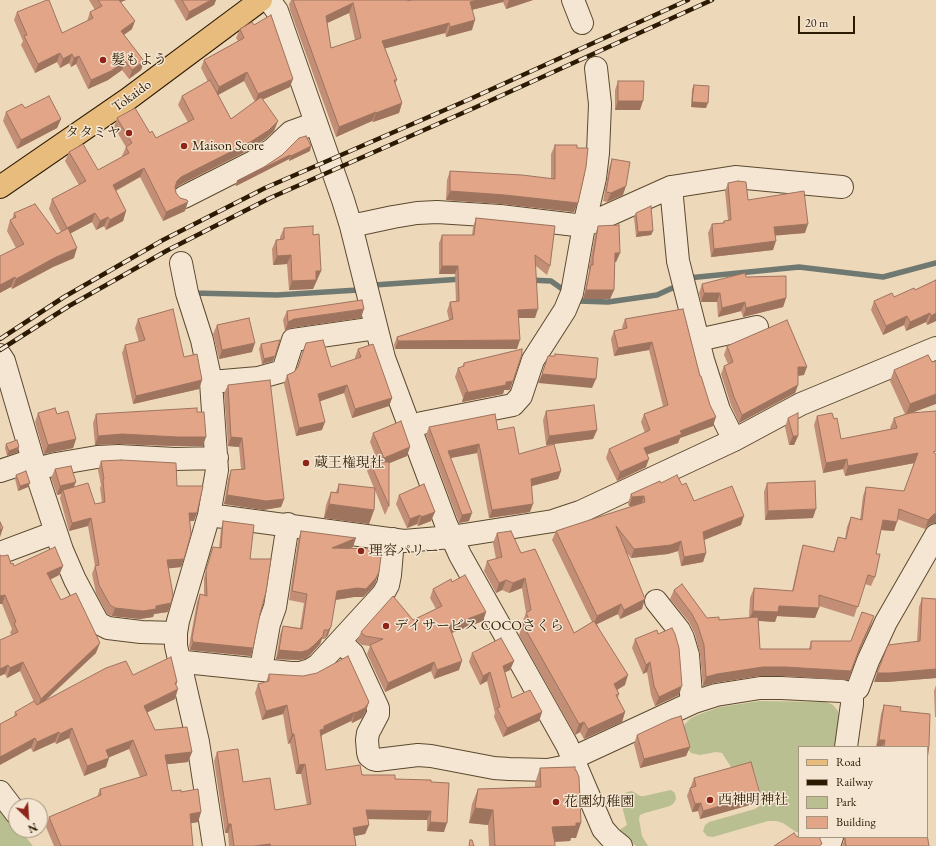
<!DOCTYPE html>
<meta charset="utf-8">
<style>
body{margin:0}
#map{position:relative;width:936px;height:846px;overflow:hidden;background:#eed8ba;font-family:"EB Garamond",serif}
canvas{display:block}
.legend{position:absolute;left:798px;top:746px;width:130px;height:92px;box-sizing:border-box;background:#f4e6d2;border:1px solid #a4957f;margin:0;padding:5px 7px;list-style:none;font-size:12px;color:#2c1b02}
.legend li{display:flex;align-items:center;gap:8px;height:20px}
.legend b{width:20px;border:1px solid #a4957f}
.north{position:absolute;left:8px;top:798px;width:40px;height:40px;box-sizing:border-box;background:#f4e6d2;border:1px solid #a4957f;border-radius:50%;rotate:155deg;font-size:11px;font-weight:700;line-height:16px;text-align:center;color:#2c1b02}
.north::after{content:'';display:block;margin:auto;width:14px;height:18px;background:#8f2418;clip-path:polygon(50% 0,100% 100%,50% 72%,0 100%)}
.scale{position:absolute;left:798px;top:16px;width:57px;height:18px;box-sizing:border-box;border:2px solid #2c1b02;border-top:0;padding-left:5px;font-size:12px;line-height:14px;white-space:nowrap;color:#2c1b02;-webkit-text-stroke:3px #f4e6d2;paint-order:stroke}
</style>
<div id="map">
<canvas width="936" height="846"></canvas>
<ul class="legend">
<li><b style="height:5px;background:#e7bc7d"></b>Road</li>
<li><b style="height:5px;background:#2c1b02"></b>Railway</li>
<li><b style="height:11px;background:#b9bf90"></b>Park</li>
<li><b style="height:11px;background:#e2a588"></b>Building</li>
</ul>
<div class="north">N</div>
<div class="scale">20 m</div>
</div>
<script>
const c = document.querySelector('canvas').getContext('2d');
c.lineJoin = 'round';
function fillPath(path, color) { c.fillStyle = color; c.fill(path, 'evenodd'); }
const poly = rows => new Path2D(rows.map(r => 'M' + r).join(''));
function trace(path, color, width, dash) { c.strokeStyle = color; c.lineWidth = width; c.lineCap = dash ? 'butt' : 'round'; c.setLineDash(dash || []); c.stroke(path); }
function label(font, color, halo, rows, align = 'center') {
  c.font = font + ' "EB Garamond","Noto Serif JP",serif'; c.lineWidth = 3; c.setLineDash([]); c.textBaseline = 'middle'; c.strokeStyle = halo; c.fillStyle = color; for (const [text, x, y, turn = 0] of rows) {
    c.save(); c.translate(x, y); c.rotate((+turn || 0) * Math.PI / 180); c.textAlign = isNaN(turn) ? turn : align; if (halo) c.strokeText(text, 0, 0); c.fillText(text, 0, 0); c.restore();
  }
}
fillPath(poly([
 [760,701,826,702,833,705,838,711,839,718,835,747,799,747,799,832,796,832,783,823,776,821,768,821,713,837,707,836,703,831,705,825,709,822,755,809,761,805,762,799,754,771,750,767,731,767,722,753,716,752,700,755,691,753,687,747,682,731,685,724,691,718,700,714,720,707],
 [671,790,675,793,676,799,674,803,670,806,645,813,640,815,639,819,642,836,648,846,636,846,626,839,618,831,627,825,621,803,622,795,627,792,632,791,640,796,644,796,666,791],
 [0,804,16,825,16,830,20,830,33,846,0,846]
]), '#b9bf90');
trace(poly([
 [688,278,799,267,883,277,936,263],
 [530,280,551,281,565,291],
 [374,285,462,279],
 [192,292,192,293,277,295,358,290],
 [579,301,608,302,657,295,679,285]
]), '#707971', 5.5);
const minor = poly([
 [269,0,277,11,343,200,351,226,384,358,446,524,460,555,567,745,603,829,611,838,621,846],
 [573,0,582,23],
 [671,187,678,261,703,360,719,410,734,440],
 [184,197,255,161,273,149,291,132,316,123],
 [351,226,393,217,417,213,437,212,500,216,584,226,671,187,735,177,842,187],
 [181,263,187,293,202,340,211,382,217,470,209,515,178,621,176,633,176,646,198,742,214,846],
 [698,340,757,327],
 [0,355,4,361,40,484,62,550,75,580,96,619,98,623,108,628,141,632,176,633],
 [211,382,258,378,283,371,293,340,376,328],
 [410,428,422,423,513,405,521,396,533,360,565,310,572,293,584,226,595,178,598,153,600,104,596,68],
 [36,469,56,464,97,457,118,456,175,459,217,458],
 [0,471,33,460],
 [209,515,404,541,451,537,553,521,580,512,734,440,801,404,936,348],
 [0,553,56,532],
 [656,601,679,630,683,638,688,655,691,694,694,702],
 [340,641,353,654,378,708,378,714,368,733,367,740,368,752,369,756,373,759,377,760,418,755,431,756,494,768,509,769,548,770,563,767,570,764],
 [179,663,185,662,291,673,300,673,310,670,318,665,383,594,388,585,390,575,393,539],
 [261,669,269,624,275,607,288,524],
 [850,695,858,688,868,661,886,622,936,535],
 [573,758,694,702,716,695,760,688,781,688,842,691,848,693,852,698,852,704,846,747],
 [0,792,16,813],
 [829,846,832,837]
]);
const major = poly([
 [0,187,128,99,261,0]
]);
trace(minor, '#5c4a30', 24);
trace(major, '#2c1b02', 24);
trace(minor, '#f4e6d2', 22);
trace(major, '#e7bc7d', 22);
const rail = poly([
 [0,339,64,297,163,240,265,188,470,99,688,0],
 [0,350,69,306,168,250,270,198,474,108,712,0]
]);
trace(rail, '#2c1b02', 4.5);
trace(rail, '#f4e6d2', 3, [9]);
fillPath(poly([
 [89,0,126,0,121,2,132,29,124,35,144,61,141,70,129,79,122,70,108,80,88,89,76,64,71,67,69,63,60,68,57,62,35,73,21,45,23,41,14,20,17,12,62,33,87,21,90,12,95,10],
 [174,0,216,0,214,5,186,21],
 [291,0,406,0,407,1,412,0,533,0,506,9,503,2,472,10,472,30,446,37,445,33,385,48,397,80,395,84,402,103,399,113,373,122,372,121,336,137,290,10,289,4],
 [349,13,355,40,331,48,327,23],
 [240,29,290,87,262,100,274,131,265,139,249,150,178,186,175,189,176,193,185,211,163,221,140,177,116,191,126,211,123,221,106,230,104,226,96,230,92,222,70,233,74,258,53,267,12,289,11,287,16,248,7,231,10,220,12,220,14,213,57,234,61,232,49,209,52,199,79,185,65,161,69,152,98,170,123,157,122,156,126,147,114,127,117,118,150,133,156,138,188,122,178,105,182,96,208,82,201,68,204,60,238,41,236,38],
 [244,81,255,102,231,119,218,95],
 [618,81,640,110,615,110,615,90],
 [694,85,706,108,691,107,692,89],
 [25,108,61,119,57,128,17,149,3,121,6,112],
 [555,145,574,212,501,204,446,200,447,180,450,171,551,179,551,154],
 [310,151,289,161,289,159,236,186,235,185,237,181,264,167,282,155],
 [612,159,623,195,607,202,603,201,609,168],
 [728,183,748,200,805,233,775,235,773,250,711,257,708,233,712,224,723,223,724,221,728,220,725,191],
 [636,213,653,231,651,235,636,237,634,217],
 [476,218,555,226,550,266,547,275,536,266,535,318,518,318,517,349,395,349,394,345,397,337,449,320,447,311,450,302,456,302,455,274,439,274,439,243,442,235,472,235,473,227],
 [598,226,620,253,616,262,614,262,614,290,610,299,583,299,589,271,589,267,595,235],
 [284,228,313,235,321,271,313,289,289,290,287,264,273,265,272,249,276,240,280,240,280,237],
 [746,277,786,298,783,307,743,317,741,311,718,317,717,302,701,302,699,293,702,284],
 [936,280,936,321,927,325,926,322,906,331,904,325,883,335,871,310,874,301,894,297,915,290],
 [683,309,713,426,680,438,678,443,647,454,646,467,617,481,606,458,609,449,645,433,641,422,644,414,663,406,649,350,614,356,611,339,614,331,623,329,622,327,625,319],
 [287,311,361,318,291,328,285,331,283,320],
 [138,319,184,357,202,380,199,389,133,404,122,353,125,345,139,342,135,328],
 [217,325,252,352,219,359,213,334],
 [306,343,331,367,355,359,355,357,358,349,392,398,389,406,352,418,344,393,320,401,322,430,296,436,284,384,287,375,294,372,297,368],
 [261,344,273,361,262,364,259,349],
 [727,346,804,375,798,376,798,385,795,393,739,423,731,405,721,374,724,366,728,364,724,355],
 [928,355,913,412,930,524,925,529,897,519,894,531,881,530,876,554,875,577,871,586,865,584,854,617,819,606,815,618,777,616,775,622,758,621,760,649,809,649,811,641,851,641,871,625,857,656,848,680,782,676,760,676,714,683,703,686,700,654,695,634,689,622,670,599,674,590,707,618,719,620,749,618,750,598,754,588,792,591,800,555,803,545,833,552,838,537,845,539,847,527,851,517,860,520,863,496,866,487,904,491,914,463,845,476,843,469,823,473,814,425,817,416,834,419,841,439,891,429,890,428,894,418,905,414,890,381,894,370],
 [464,363,510,390,504,390,503,394,462,402,463,398,455,377,458,368,462,367],
 [228,385,284,499,281,507,263,510,224,504,228,479,231,470,241,469,239,447,228,446,224,393],
 [546,411,597,430,593,439,546,445,543,420],
 [38,413,57,414,76,439,73,448,44,454,35,422],
 [96,414,203,446,175,446,119,444,95,445,93,423],
 [788,418,798,436,794,445,789,445,785,427],
 [429,427,498,430,519,454,561,471,558,479,532,486,530,512,489,518,477,453,451,458,469,521,459,523,426,435],
 [373,433,407,456,389,463,389,506,385,515,375,490,374,510,369,524,324,518,326,505,331,492,336,492,339,484,374,488,367,471,370,462,378,462,370,442],
 [6,444,18,452,7,456,5,448],
 [101,461,177,486,194,521,190,521,181,567,169,568,168,612,154,614,153,617,140,619,112,616,107,614,96,593,92,574,95,566,88,526,69,531,60,498,61,494,57,495,51,478,55,469,74,487,95,504,102,503,100,488,101,485,98,470],
 [16,475,28,487,18,491,15,479],
 [661,483,682,485,694,501,741,525,704,540,706,553,703,562,681,566,678,551,668,554,631,558,627,553,642,609,620,619,618,614,597,624,625,685,617,690,619,694,618,698,625,712,622,722,584,739,580,732,575,735,519,635,523,624,522,623,526,613,522,588,509,593,502,590,496,593,484,571,487,561,496,559,493,543,497,533,521,553,574,633,592,622,552,540,556,531,633,506,629,506,628,503,631,494],
 [767,483,813,518,765,520,764,492],
 [399,495,431,521,418,526,417,524,407,528,396,504],
 [223,521,250,559,260,614,253,648,251,656,190,650,189,646,197,602,200,594,204,595,204,578,213,547,219,548,221,529],
 [301,531,353,547,349,548,376,581,373,587,363,597,354,597,336,600,328,635,325,639,322,639,320,644,310,655,305,659,298,660,276,659,280,635,283,626,300,628,304,603,289,600,298,540],
 [0,555,14,566,63,566,59,575,50,580,61,600,96,653,44,702,133,675,177,682,176,685,175,699,147,712,155,730,192,752,188,762,167,764,172,791,181,792,201,812,198,822,191,823,193,846,54,846,46,827,49,817,97,797,100,789,140,777,129,749,109,757,106,767,84,776,69,738,56,744,55,742,33,752,14,717,15,712,34,702,20,671,7,678,5,674,12,635,10,633,12,629,2,604,0,604],
 [452,582,486,612,483,621,452,633,459,670,434,679,431,671,385,692,367,654,370,646,362,645,357,641,361,632,413,620,436,609,430,598,433,589],
 [922,598,936,678,887,682,874,682,917,641,919,607],
 [658,634,679,695,655,706,651,695,647,672,643,674,632,648,635,639],
 [472,653,514,661,510,670,504,673,512,698,542,712,539,721,503,737,494,717,495,713,487,681,480,685,469,662],
 [269,674,366,711,362,718,352,723,351,721,322,735,321,737,326,770,395,779,431,782,444,832,427,831,427,820,368,819,369,825,365,834,355,836,356,846,229,846,228,833,225,833,214,761,217,752,243,782,275,810,307,805,301,774,296,774,290,743,288,744,283,714,262,720,255,693,258,684,266,682],
 [936,685,936,717,935,717,934,691],
 [884,705,900,711,927,747,876,747,881,714],
 [637,735,690,747,686,756,640,768,634,744],
 [540,768,576,838,571,838,570,841,555,842,555,846,489,846,488,825,469,823,472,804,478,789,535,787,535,783],
 [694,778,757,803,700,819,698,811,692,812,687,796,690,788,691,788,691,786],
 [844,837,927,837,929,846,842,846,844,841]
]), '#c28e75');
fillPath(poly([
 [115,0,126,0,113,5],
 [211,0,216,0,214,5,186,21,189,12],
 [477,0,504,0,503,2,467,11,470,2],
 [509,0,533,0,506,9],
 [353,3,349,13,323,25,326,16],
 [475,20,472,30,446,37,450,27],
 [135,21,132,29,118,39,121,31],
 [449,23,445,33,379,50,382,41],
 [60,53,57,62,35,73,38,64],
 [72,54,69,63,60,68,63,59],
 [79,56,76,64,71,67,74,58],
 [125,61,122,70,108,80,88,89,91,80],
 [144,61,141,70,129,79,132,70],
 [247,72,244,81,216,96,219,87],
 [293,79,290,87,255,103,258,94],
 [618,101,643,101,640,110,615,110],
 [692,102,708,103,706,108,691,107],
 [402,103,399,113,373,122,376,113],
 [376,112,372,121,336,137,339,127],
 [61,119,57,128,17,149,21,140],
 [278,121,274,131,265,139,249,150,178,186,173,191,177,181,181,177],
 [311,146,310,151,289,161,291,156],
 [290,155,289,159,236,186,237,181],
 [144,168,140,177,109,194,113,185],
 [626,186,623,195,607,202,611,193],
 [450,191,505,195,578,203,574,212,501,204,446,200],
 [188,202,185,211,163,221,166,212],
 [126,211,123,221,106,230,110,220],
 [95,213,92,222,64,237,67,228],
 [108,217,104,226,96,230,100,221],
 [808,224,805,233,771,236,774,227],
 [653,231,651,235,636,237,638,232],
 [776,241,773,250,711,257,714,249],
 [77,248,74,258,53,267,12,289,16,279,56,257],
 [615,253,620,253,616,262,611,262],
 [291,255,287,264,273,265,277,256],
 [442,266,458,266,455,274,439,274],
 [316,271,321,271,313,289,289,290,292,281],
 [15,277,11,287,0,293,0,285],
 [586,290,614,290,610,299,583,299],
 [704,293,720,293,717,302,701,302],
 [786,298,783,307,743,317,746,308],
 [745,302,741,311,718,317,722,308],
 [364,309,361,318,291,328,285,331,288,322,294,319],
 [538,309,535,318,514,318,518,310],
 [930,313,926,322,906,331,910,322],
 [936,313,936,321,927,325,931,316],
 [907,316,904,325,883,335,886,326],
 [520,340,517,349,395,349,398,341],
 [652,342,649,350,614,356,618,348],
 [255,343,252,352,219,359,222,350],
 [275,356,273,361,262,364,264,359],
 [798,367,807,367,804,375,795,376],
 [542,374,596,379,592,388,538,383],
 [202,380,199,389,133,404,136,396],
 [513,381,510,390,504,390,503,394,462,402,465,393,506,382],
 [347,385,344,393,315,403,318,394],
 [798,385,795,393,739,423,742,415],
 [936,394,936,404,906,415,910,404],
 [392,398,389,406,352,418,355,409],
 [716,417,713,426,680,438,678,443,641,457,644,448,680,431],
 [325,422,322,430,296,436,299,428],
 [597,430,593,439,546,445,549,436],
 [122,434,206,437,203,446,175,446,119,444,95,445,98,436],
 [793,436,798,436,794,445,789,445],
 [231,437,242,438,239,447,228,446],
 [76,439,73,448,44,454,48,445],
 [479,444,477,453,445,459,448,451],
 [19,447,18,452,7,456,9,451],
 [410,447,407,456,380,467,384,458],
 [918,453,915,463,845,476,848,466],
 [649,459,646,467,617,481,620,472],
 [847,459,843,469,823,473,826,463],
 [561,471,558,479,528,487,531,479],
 [76,482,72,491,63,490,61,494,57,495,60,486],
 [30,483,28,487,18,491,20,486],
 [227,495,284,499,281,507,263,510,224,504],
 [644,496,641,505,629,506,632,497],
 [329,504,374,510,369,524,324,518],
 [533,504,530,512,489,518,492,510],
 [816,509,813,518,765,520,768,511],
 [435,512,431,521,418,526,421,517],
 [189,513,197,513,194,521,186,521],
 [472,513,469,521,459,523,462,515],
 [934,514,936,514,936,523,930,524,925,529,928,520],
 [420,515,417,524,407,528,410,519],
 [744,516,741,525,699,542,703,532],
 [91,518,88,526,69,531,72,523],
 [883,520,897,522,894,531,880,530],
 [3,528,0,537,0,530],
 [356,538,353,547,329,557,332,548],
 [681,541,678,551,668,554,631,558,634,549],
 [706,553,703,562,681,566,684,557],
 [184,559,181,567,164,569,167,560],
 [63,566,59,575,43,583,47,573],
 [379,572,376,581,373,587,363,597,354,597,334,600,337,591],
 [525,578,522,588,509,593,513,583],
 [506,580,502,590,496,593,499,583],
 [5,595,2,604,0,604,0,596],
 [645,599,642,609,620,619,624,610],
 [171,603,168,612,154,614,153,617,140,619,112,616,115,608,156,606],
 [621,604,618,614,593,626,597,616],
 [779,606,819,608,815,618,777,616,775,622,749,620,753,611],
 [486,612,483,621,446,635,449,626],
 [874,616,871,625,857,656,848,680,782,676,760,676,714,683,703,686,706,677,717,674,860,647],
 [331,627,328,635,325,639,328,630],
 [323,636,320,644,310,655,305,659,298,660,276,659,279,650],
 [193,642,253,648,251,656,190,650],
 [100,643,96,653,37,708,41,699],
 [462,661,459,670,434,679,437,670],
 [514,661,510,670,499,675,503,666],
 [23,662,20,671,7,678,10,668],
 [434,662,431,671,385,692,388,683],
 [650,662,647,672,643,674,646,665],
 [8,665,5,674,0,676,0,669],
 [936,669,936,678,887,682,874,682,877,673],
 [490,672,487,681,480,685,483,676],
 [628,675,625,685,610,694,614,684],
 [177,682,174,691,178,689,175,699,140,716,144,706],
 [682,686,679,695,655,706,659,697],
 [369,702,366,711,362,718,352,723,355,713],
 [287,705,283,714,262,720,266,711],
 [355,712,351,721,322,735,321,738,320,730,324,726],
 [542,712,539,721,503,737,507,728],
 [625,712,622,722,584,739,588,729],
 [584,722,580,732,575,735,579,724],
 [72,728,69,738,56,744,60,734],
 [59,732,55,742,33,752,37,742],
 [292,734,294,734,290,743,288,744],
 [35,738,31,748,0,765,0,757],
 [133,740,129,749,103,760,106,750],
 [879,740,885,740,882,747,876,747],
 [690,747,686,756,640,768,644,759],
 [192,752,188,762,161,765,165,755],
 [109,758,106,767,84,776,87,766],
 [305,764,301,774,296,774,299,765],
 [760,794,757,803,700,819,703,811],
 [701,803,698,811,692,812,695,804],
 [475,808,493,810,488,825,469,823],
 [366,810,431,811,427,820,363,819],
 [201,812,198,822,187,824,190,814],
 [430,822,447,823,444,832,427,831],
 [576,823,581,823,576,838,571,838,570,841,546,842,552,827],
 [228,824,231,824,228,833,225,833],
 [369,825,365,834,350,837,353,828],
 [270,844,270,846,254,846]
]), '#9e745f');
const building = poly([
 [47,0,49,0,62,33,93,18,90,12,102,6,98,0,119,0,135,21,121,31,144,61,132,70,125,61,111,71,91,80,79,56,74,58,72,54,63,59,60,53,38,64,24,36,27,35,17,12,47,0],
 [182,0,211,0,189,12,182,0],
 [293,0,406,0,407,1,412,0,477,0,470,2,475,20,450,27,449,23,382,41,397,80,394,80,402,103,376,113,376,112,339,127,293,0],
 [353,3,361,38,331,48,326,16,353,3],
 [271,15,293,79,258,94,247,72,219,87,204,60,244,38,240,29,252,22,254,25,271,15],
 [210,80,231,119,261,97,278,121,269,130,252,141,181,177,177,181,175,187,176,193,180,198,187,200,188,202,166,212,144,168,113,185,126,211,110,220,108,217,100,221,95,213,67,228,52,199,86,181,69,152,83,144,98,170,129,153,126,147,132,143,117,118,135,108,150,133,152,131,156,138,194,119,182,96,210,80],
 [618,81,644,81,643,101,618,101,618,81],
 [694,85,709,86,708,103,692,102,694,85],
 [49,96,61,119,21,140,6,112,22,104,25,108,49,96],
 [306,136,311,146,291,156,290,155,237,181,264,167,282,155,299,138,306,136],
 [555,145,577,145,577,148,588,148,586,167,578,203,505,195,450,191,450,171,522,175,555,179,555,145],
 [612,159,630,162,626,186,611,193,606,192,612,159],
 [738,181,746,182,748,200,804,191,808,224,774,227,776,241,714,249,712,224,724,223,724,221,731,220,728,183,738,181],
 [35,204,57,234,68,228,77,248,56,257,16,279,15,277,0,285,0,256,24,244,10,220,16,217,14,213,35,204],
 [651,206,653,231,638,232,636,213,651,206],
 [476,218,555,226,550,266,535,255,538,309,518,310,520,340,398,341,397,337,453,319,450,302,459,301,458,266,442,266,442,235,474,235,476,218],
 [619,225,620,253,615,253,614,290,586,290,591,265,593,265,593,258,598,226,619,225],
 [313,226,313,235,319,234,321,271,316,271,316,280,292,281,291,255,277,256,276,240,284,239,284,228,313,226],
 [745,273,746,277,786,276,786,298,746,308,745,302,722,308,720,293,704,293,702,284,745,273],
 [936,280,936,313,931,316,930,313,910,322,907,316,886,326,874,301,892,293,894,297,914,288,915,290,936,280],
 [362,300,364,309,294,319,288,322,287,311,362,300],
 [173,309,184,357,197,354,202,380,136,396,125,345,145,340,138,319,173,309],
 [683,309,700,376,701,376,710,405,716,417,680,431,682,434,644,448,649,459,620,472,609,449,650,430,644,414,668,405,652,342,618,348,614,331,627,328,625,319,683,309],
 [249,318,255,343,222,350,217,325,249,318],
 [787,320,807,367,798,367,798,385,742,415,734,397,724,366,733,362,727,346,787,320],
 [280,340,275,356,264,359,261,344,280,340],
 [323,340,331,367,361,357,358,349,373,344,392,398,355,409,347,385,318,394,325,422,299,428,287,375,294,372,298,367,306,343,323,340],
 [522,349,522,354,513,381,506,382,506,385,465,393,468,392,458,368,464,366,464,363,522,349],
 [555,354,598,358,596,379,542,374,548,356,555,356,555,354],
 [928,355,932,362,936,361,936,394,910,404,894,370,928,355],
 [270,380,284,499,266,501,227,495,231,470,245,469,242,438,231,437,228,385,270,380],
 [594,405,597,430,549,436,546,411,594,405],
 [55,408,57,414,68,411,76,439,48,445,38,413,55,408],
 [197,408,197,412,204,412,206,437,178,437,122,434,98,436,96,414,197,408],
 [936,411,936,451,933,452,936,454,936,514,934,514,928,520,899,509,897,522,883,520,876,554,880,554,875,577,868,575,858,607,819,595,819,608,779,606,778,612,753,611,754,588,793,591,803,545,834,552,838,537,846,539,851,517,862,520,866,487,904,491,918,453,848,466,847,459,826,463,817,416,832,413,834,419,837,418,841,439,897,428,894,418,910,413,936,411],
 [798,413,798,436,793,436,788,418,798,413],
 [495,414,498,430,514,427,519,454,554,444,561,471,531,479,533,504,492,510,479,444,448,451,472,513,462,515,429,427,495,414],
 [401,421,410,447,384,458,373,433,401,421],
 [17,440,19,447,9,451,6,444,17,440],
 [121,460,176,463,177,486,203,486,197,513,189,513,191,534,184,559,167,560,173,595,171,603,156,606,156,609,143,611,115,608,110,605,99,585,95,566,99,565,91,518,72,523,63,490,88,483,95,504,105,502,103,480,104,479,101,461,121,460],
 [370,462,389,462,389,506,370,462],
 [71,466,76,482,60,486,55,469,71,466],
 [26,471,30,483,20,486,16,475,26,471],
 [677,475,682,485,686,483,694,501,732,486,744,516,703,532,706,553,684,557,681,541,671,545,634,549,616,526,645,599,624,610,621,604,597,616,556,531,645,502,644,496,632,497,631,494,660,481,661,483,677,475],
 [815,481,816,509,768,511,767,483,815,481],
 [339,484,375,488,374,510,329,504,331,492,338,493,339,484],
 [424,484,435,512,421,517,420,515,410,519,399,495,424,484],
 [223,521,254,525,250,559,271,559,266,592,260,614,253,648,193,642,192,638,200,594,207,596,206,570,213,547,221,548,223,521],
 [0,522,3,528,0,530,0,522],
 [301,531,356,538,332,548,382,549,379,572,376,578,366,589,357,588,337,591,331,627,328,630,324,630,323,636,313,646,308,650,301,652,279,650,283,626,302,629,307,594,292,591,301,531],
 [511,531,521,553,535,549,574,633,594,621,628,675,614,684,619,694,616,695,625,712,588,729,584,722,579,724,523,625,530,621,526,613,531,610,525,578,513,583,506,580,499,583,487,561,502,557,497,533,511,531],
 [55,547,63,566,47,573,61,600,76,593,100,643,41,699,23,662,10,668,8,665,0,669,0,640,18,632,14,623,16,622,5,595,0,596,0,555,2,556,8,555,11,564,13,563,14,566,55,547],
 [465,575,486,612,449,626,462,661,437,670,434,662,388,683,370,645,383,639,365,636,361,632,393,596,413,620,442,606,433,589,451,579,452,582,465,575],
 [682,584,707,618,719,617,719,620,758,617,760,649,811,649,811,641,851,641,862,612,874,616,860,647,851,671,785,667,763,667,717,674,706,677,704,645,698,626,692,614,674,590,682,584],
 [922,598,936,599,936,669,890,673,877,673,888,645,920,641,922,598],
 [672,628,675,634,679,648,682,686,659,697,654,686,650,662,646,665,635,639,657,630,658,634,672,628],
 [501,638,514,661,503,666,512,698,530,690,542,712,507,728,497,708,500,707,490,672,483,676,472,653,501,638],
 [348,656,369,702,365,708,355,713,355,712,324,726,324,729,320,730,326,770,360,765,362,775,395,775,395,779,431,780,431,782,449,783,447,823,430,822,431,811,366,810,369,825,353,828,356,846,271,846,270,844,254,846,234,846,231,824,228,824,217,752,238,749,243,782,270,778,275,810,311,804,305,764,299,765,294,734,292,734,287,705,266,711,258,684,269,681,269,674,303,676,317,673,348,656],
 [171,657,177,682,175,683,178,689,144,706,155,730,187,727,192,752,165,755,172,791,181,790,181,792,198,789,201,812,190,814,193,846,61,846,49,817,101,795,100,789,147,775,133,740,106,750,109,758,87,766,72,728,60,734,59,732,37,742,35,738,0,757,0,724,17,715,15,712,34,701,37,705,106,668,126,661,133,675,171,657],
 [884,705,901,707,900,711,930,714,929,745,927,760,927,747,884,747,885,740,879,740,884,705],
 [681,716,690,747,644,759,637,735,671,719,681,716],
 [751,762,760,794,703,811,701,803,695,804,690,788,696,786,694,778,751,762],
 [575,767,575,770,576,770,579,777,581,823,576,823,576,826,552,827,555,844,555,846,495,846,493,810,475,808,478,789,541,787,540,768,575,767],
 [794,833,797,837,799,836,799,837,820,837,820,839,822,844,819,846,774,846,794,833],
 [927,834,929,846,846,846,845,839,845,837,927,837,927,834],
 [470,840,472,840,474,846,469,846,470,840]
]);
fillPath(building, '#e2a588');
trace(building, '#9e745f', 1);
for (const [x, y, r, color] of [
 [103,60,4,"#8f2418"],
 [129,133,4,"#8f2418"],
 [184,146,4,"#8f2418"],
 [306,463,4,"#8f2418"],
 [361,551,4,"#8f2418"],
 [386,626,4,"#8f2418"],
 [710,800,4,"#8f2418"],
 [556,802,4,"#8f2418"]
]) { const dot = new Path2D(); dot.arc(x, y, r, 0, 2 * Math.PI); c.fillStyle = color; c.fill(dot); trace(dot, '#f4e6d2', 1.5); }
label('14px', '#2c1b02', '#f4e6d2', [
 ["髪もよう",111,60],
 ["タタミヤ",121,133,"right"],
 ["Maison Score",192,146],
 ["蔵王権現社",314,463],
 ["理容パリー",369,551],
 ["デイサービス COCOさくら",394,626],
 ["西神明神社",718,800],
 ["花園幼稚園",564,802]
], 'left');
label('14px', '#2c1b02', '#f4e6d2', [
 ["Tokaido",132,96,-36]
]);
</script>
